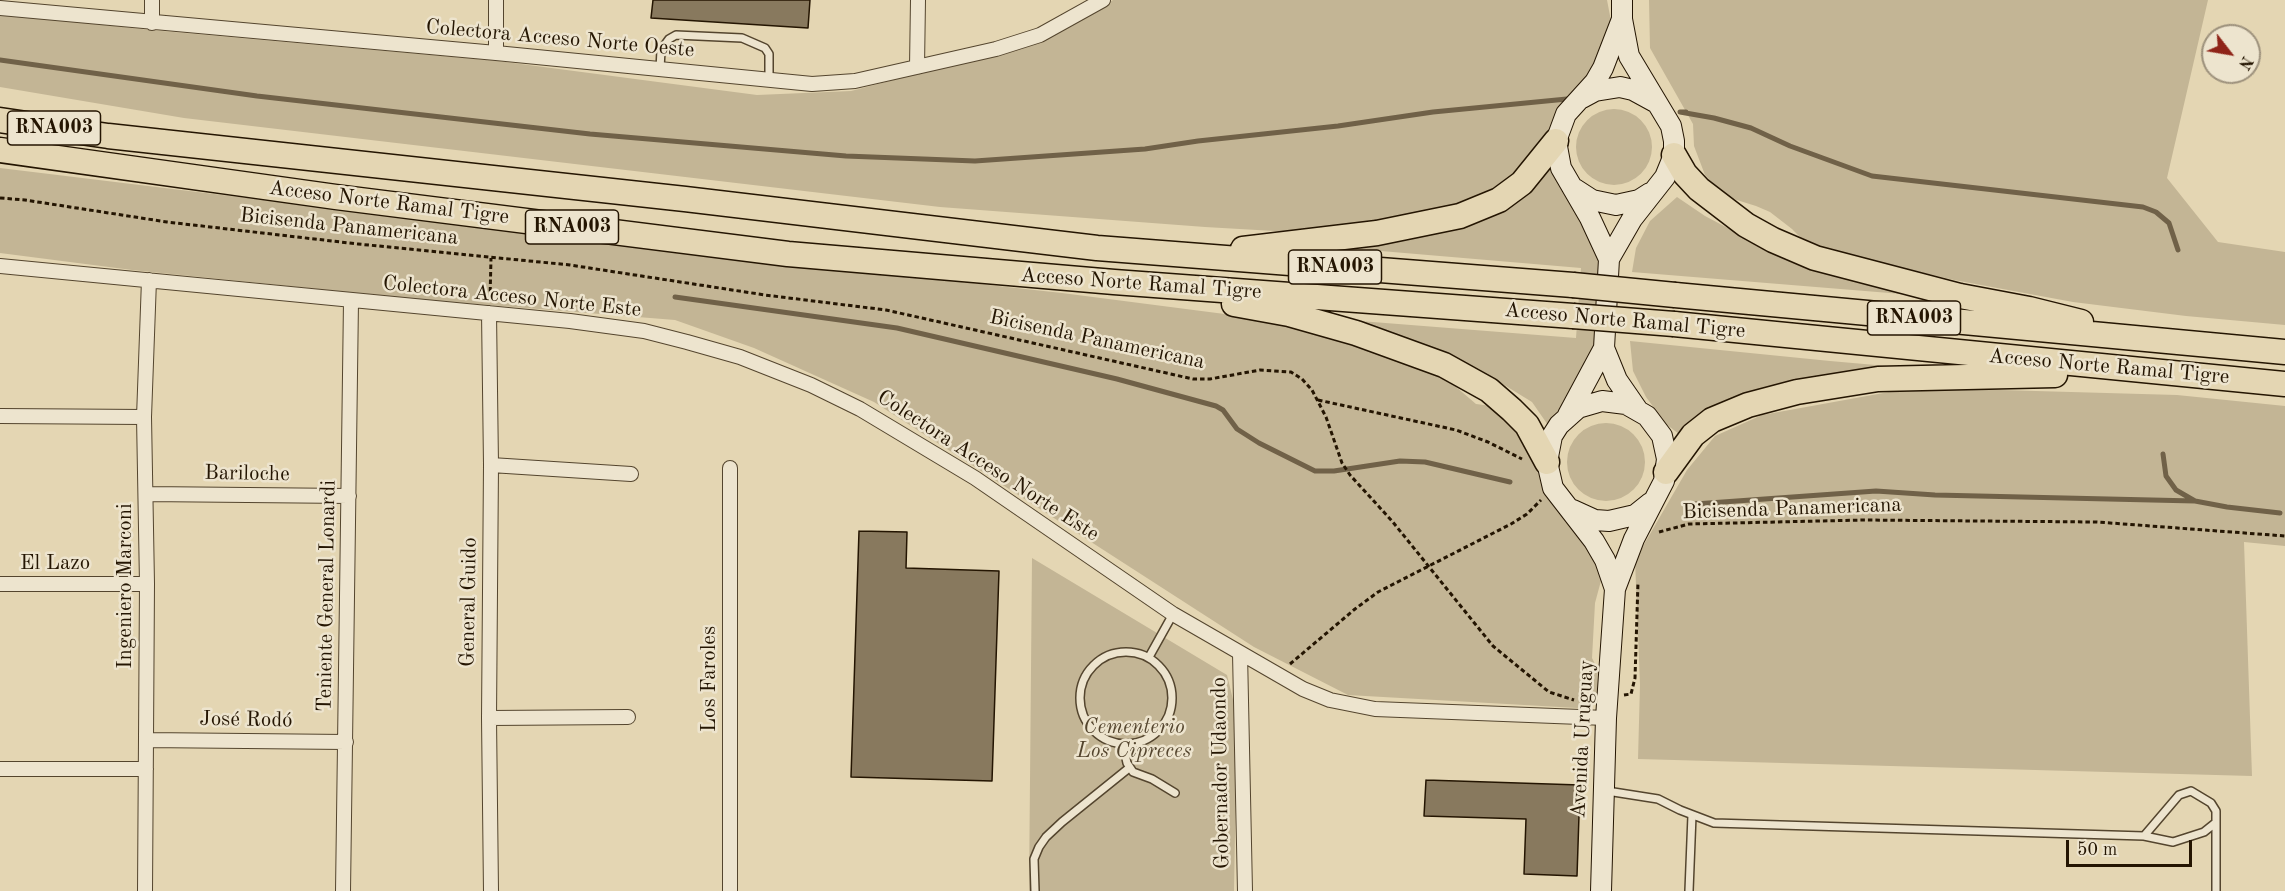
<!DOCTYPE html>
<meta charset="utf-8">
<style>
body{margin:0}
#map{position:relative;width:2285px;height:891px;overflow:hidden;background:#e4d6b3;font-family:"Old Standard TT",serif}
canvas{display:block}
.north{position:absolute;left:2201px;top:24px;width:60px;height:60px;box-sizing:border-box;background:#ede4ce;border:2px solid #9d917c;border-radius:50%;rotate:121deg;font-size:16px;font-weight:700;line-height:24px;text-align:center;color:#241502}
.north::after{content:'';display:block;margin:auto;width:21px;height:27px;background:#8f2418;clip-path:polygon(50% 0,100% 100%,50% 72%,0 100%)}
.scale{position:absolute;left:2066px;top:840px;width:126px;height:27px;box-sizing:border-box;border:3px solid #241502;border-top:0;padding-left:8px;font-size:18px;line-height:21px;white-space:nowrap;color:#241502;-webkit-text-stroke:4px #ede4ce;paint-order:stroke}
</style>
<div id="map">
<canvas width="2285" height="891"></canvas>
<div class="north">N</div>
<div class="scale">50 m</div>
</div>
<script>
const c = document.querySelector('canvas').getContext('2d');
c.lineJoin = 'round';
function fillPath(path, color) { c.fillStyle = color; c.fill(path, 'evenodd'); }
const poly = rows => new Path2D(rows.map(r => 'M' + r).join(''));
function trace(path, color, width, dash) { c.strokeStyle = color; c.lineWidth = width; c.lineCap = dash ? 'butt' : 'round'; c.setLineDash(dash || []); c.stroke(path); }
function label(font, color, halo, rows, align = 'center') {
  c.font = font + ' "Old Standard TT",serif'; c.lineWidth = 5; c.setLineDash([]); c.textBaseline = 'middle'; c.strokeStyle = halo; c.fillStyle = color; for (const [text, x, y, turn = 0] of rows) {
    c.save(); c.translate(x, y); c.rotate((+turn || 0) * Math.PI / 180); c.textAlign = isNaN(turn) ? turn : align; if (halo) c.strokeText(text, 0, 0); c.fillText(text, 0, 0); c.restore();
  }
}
fillPath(poly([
 [1113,0,1607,0,1611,21,1608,42,1551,139,1511,187,1455,208,1309,233,1205,227,940,207,184,118,0,87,0,14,151,30,498,61,757,95,851,91,1044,41],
 [1649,0,2208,0,2167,178,2218,242,2285,252,2285,325,2186,316,2073,302,1954,280,1860,258,1805,242,1792,229,1770,212,1756,206,1724,196,1705,175,1694,146,1693,124,1650,48],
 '1576 147a38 38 0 1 1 76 0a38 38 0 1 1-76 0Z',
 [1551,160,1559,185,1579,216,1602,266,1599,346,1550,428,1532,402,1501,383,1428,347,1360,321,1576,338,1581,268,1334,247,1406,238],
 [0,168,732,257,1062,293,1271,320,1428,363,1476,404,1499,407,1512,414,1582,529,1602,577,1595,603,1592,658,1598,670,1597,696,1592,705,1577,708,1348,695,1254,647,874,402,754,348,675,320,426,300,132,270,0,253],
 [1677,197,1705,216,1775,253,1914,295,1632,272,1636,248,1650,221],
 [1630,341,1830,361,1966,373,1851,379,1679,434,1666,424,1646,397,1633,371],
 [1965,389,2177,395,2285,406,2285,546,2244,542,2252,776,1638,759,1640,685,1635,560,1687,470,1715,436,1762,415,1889,392],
 '1567 462a39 39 0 1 1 78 0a39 39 0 1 1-78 0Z',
 [1032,558,1227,675,1237,716,1234,891,1029,891]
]), '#c3b595');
trace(poly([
 [0,60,257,96,590,134,846,156,975,161,1145,149,1198,141,1338,126,1433,112,1567,99],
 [1686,112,1680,112,1714,118,1751,128,1790,146,1872,176,2143,207,2156,212,2169,223,2178,250],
 [675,297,897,328,1117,379,1216,406,1223,410,1237,429,1259,443,1315,471,1334,471,1400,461,1425,462,1510,482],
 [2163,454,2166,476,2176,490,2195,501,2227,507,2280,513],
 [1695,504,1876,491,1935,495,2195,501]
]), '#706148', 5);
const building = poly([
 [653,0,810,0,808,28,651,18,653,0],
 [859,531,907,532,906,568,999,571,992,781,851,777,859,531],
 [1426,780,1580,785,1577,876,1524,874,1526,819,1424,816,1426,780]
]);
fillPath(building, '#88795e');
trace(building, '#241502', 1.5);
const service = poly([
 [660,69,661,50,669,39,676,35,742,38,765,48,769,54,769,80],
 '1080 698a46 46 0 1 1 92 0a46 46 0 1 1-92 0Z',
 [1149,657,1173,614],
 [1123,745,1127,763,1133,772,1152,779,1175,793],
 [1607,791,1658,799,1680,810,1714,823,2144,836,2179,795,2191,791,2211,803,2216,811,2216,891],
 [2144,836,2173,842,2204,832,2214,824],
 [1035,891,1034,859,1039,847,1046,837,1062,822,1129,768],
 [1689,891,1692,815]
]);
const minor = poly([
 [496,0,496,53],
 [0,8,496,53,812,84,855,81,996,49,1040,35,1103,0],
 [152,23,152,0],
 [917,67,918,0],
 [0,266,570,321,644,331,687,342,740,357,811,385,860,409,975,478,1173,614,1303,689,1330,700,1375,709,1606,718],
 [489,313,491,465,489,718,491,891],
 [0,416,144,417],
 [491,465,631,474],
 [730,468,730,891],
 [146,494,349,496],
 [0,584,147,584],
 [1240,653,1245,891],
 [489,718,628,717],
 [146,740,346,742],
 [0,769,146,769],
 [145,891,147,584,144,417,149,280],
 [343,891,351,301]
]);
const secondary = poly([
 [1582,98,1595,91,1620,87,1633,90,1655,102],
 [1575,189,1592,200,1616,205,1639,200,1650,193],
 [1609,259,1632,219,1665,177,1674,155,1674,141,1671,126,1629,56,1622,19,1622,0],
 [1604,348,1617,380,1637,409],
 [1568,415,1604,348,1609,259,1590,218,1561,168,1556,141,1566,114,1595,82,1603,68,1622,19],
 [1573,510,1595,520,1609,521,1635,515,1650,503],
 [1601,891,1606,718,1615,589,1634,539,1664,481,1667,459,1662,436,1647,416,1626,404,1602,401,1578,408,1559,425,1552,436,1547,462,1553,488,1594,541,1605,560,1615,589]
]);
const motorway = poly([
 [0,120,108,136,685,199,1097,248,1573,285],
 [0,150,336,197,788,254,1114,282,1573,316],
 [1674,155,1685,174,1699,189,1746,225,1773,240,1815,258,1960,296,2029,309,2081,322],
 [1243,249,1377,233,1460,216,1499,200,1522,183,1556,141],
 [1675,295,2285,352],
 [1234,304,1289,314,1356,333,1444,365,1489,390,1512,410,1527,425,1547,462],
 [1674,324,2285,384],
 [1666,472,1693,435,1712,420,1748,405,1797,392,1878,379,2055,375]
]);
trace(service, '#54452e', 10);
trace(minor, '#54452e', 16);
trace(secondary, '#241502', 22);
trace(motorway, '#241502', 27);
trace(poly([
 [0,198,25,200,167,222,358,244,570,265,765,295,886,310,1193,379,1210,379,1260,370,1291,372,1302,379,1312,390,1326,417,1342,463,1350,475,1392,521,1493,646,1549,692,1574,700],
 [490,299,491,258],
 [1318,400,1456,430,1488,442,1522,459],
 [1659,532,1689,524,1863,520,2097,522,2285,536],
 [1290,664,1355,609,1378,592,1511,524,1527,514,1541,500],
 [1624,695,1631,694,1635,678,1638,582]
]), '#241502', 3, [4.5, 3]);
trace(service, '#ede4ce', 7);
trace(minor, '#ede4ce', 14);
trace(secondary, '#ede4ce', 20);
trace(motorway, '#e4d6b3', 24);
const motorwayBridge = poly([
 [1573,285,1675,295],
 [1573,316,1674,324]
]);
trace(motorwayBridge, '#241502', 27, []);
trace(motorwayBridge, '#e4d6b3', 24);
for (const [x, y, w] of [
 [54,128,93],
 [572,227,93],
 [1335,267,93],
 [1914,318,93]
]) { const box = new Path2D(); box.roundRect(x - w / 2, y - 17, w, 34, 4.5); c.fillStyle = '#ede4ce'; c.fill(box); trace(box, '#241502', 1.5); }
label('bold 20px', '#241502', null, [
 ["RNA003",54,128],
 ["RNA003",572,227],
 ["RNA003",1335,267],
 ["RNA003",1914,318]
]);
label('21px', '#241502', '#ede4ce', [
 ["Colectora Acceso Norte Oeste",560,39,5],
 ["Acceso Norte Ramal Tigre",389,203,7],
 ["Bicisenda Panamericana",349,227,6],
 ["Acceso Norte Ramal Tigre",1141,284,4],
 ["Colectora Acceso Norte Este",512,297,6],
 ["Acceso Norte Ramal Tigre",1625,321,5],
 ["Bicisenda Panamericana",1097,340,12],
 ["Acceso Norte Ramal Tigre",2109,367,5],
 ["Colectora Acceso Norte Este",988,466,33],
 ["Bariloche",247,474,1],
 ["Bicisenda Panamericana",1792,509,-2],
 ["El Lazo",55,563],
 ["Ingeniero Marconi",125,586,-90],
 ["Teniente General Lonardi",327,596,-89],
 ["General Guido",469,602,-89],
 ["Los Faroles",709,679,-90],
 ["José Rodó",246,720,1],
 ["Avenida Uruguay",1583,739,-87],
 ["Gobernador Udaondo",1221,773,-91]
]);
label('italic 21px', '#54452e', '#ede4ce', [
 ["Cementerio",1134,727],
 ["Los Cipreces",1134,751]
]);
</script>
